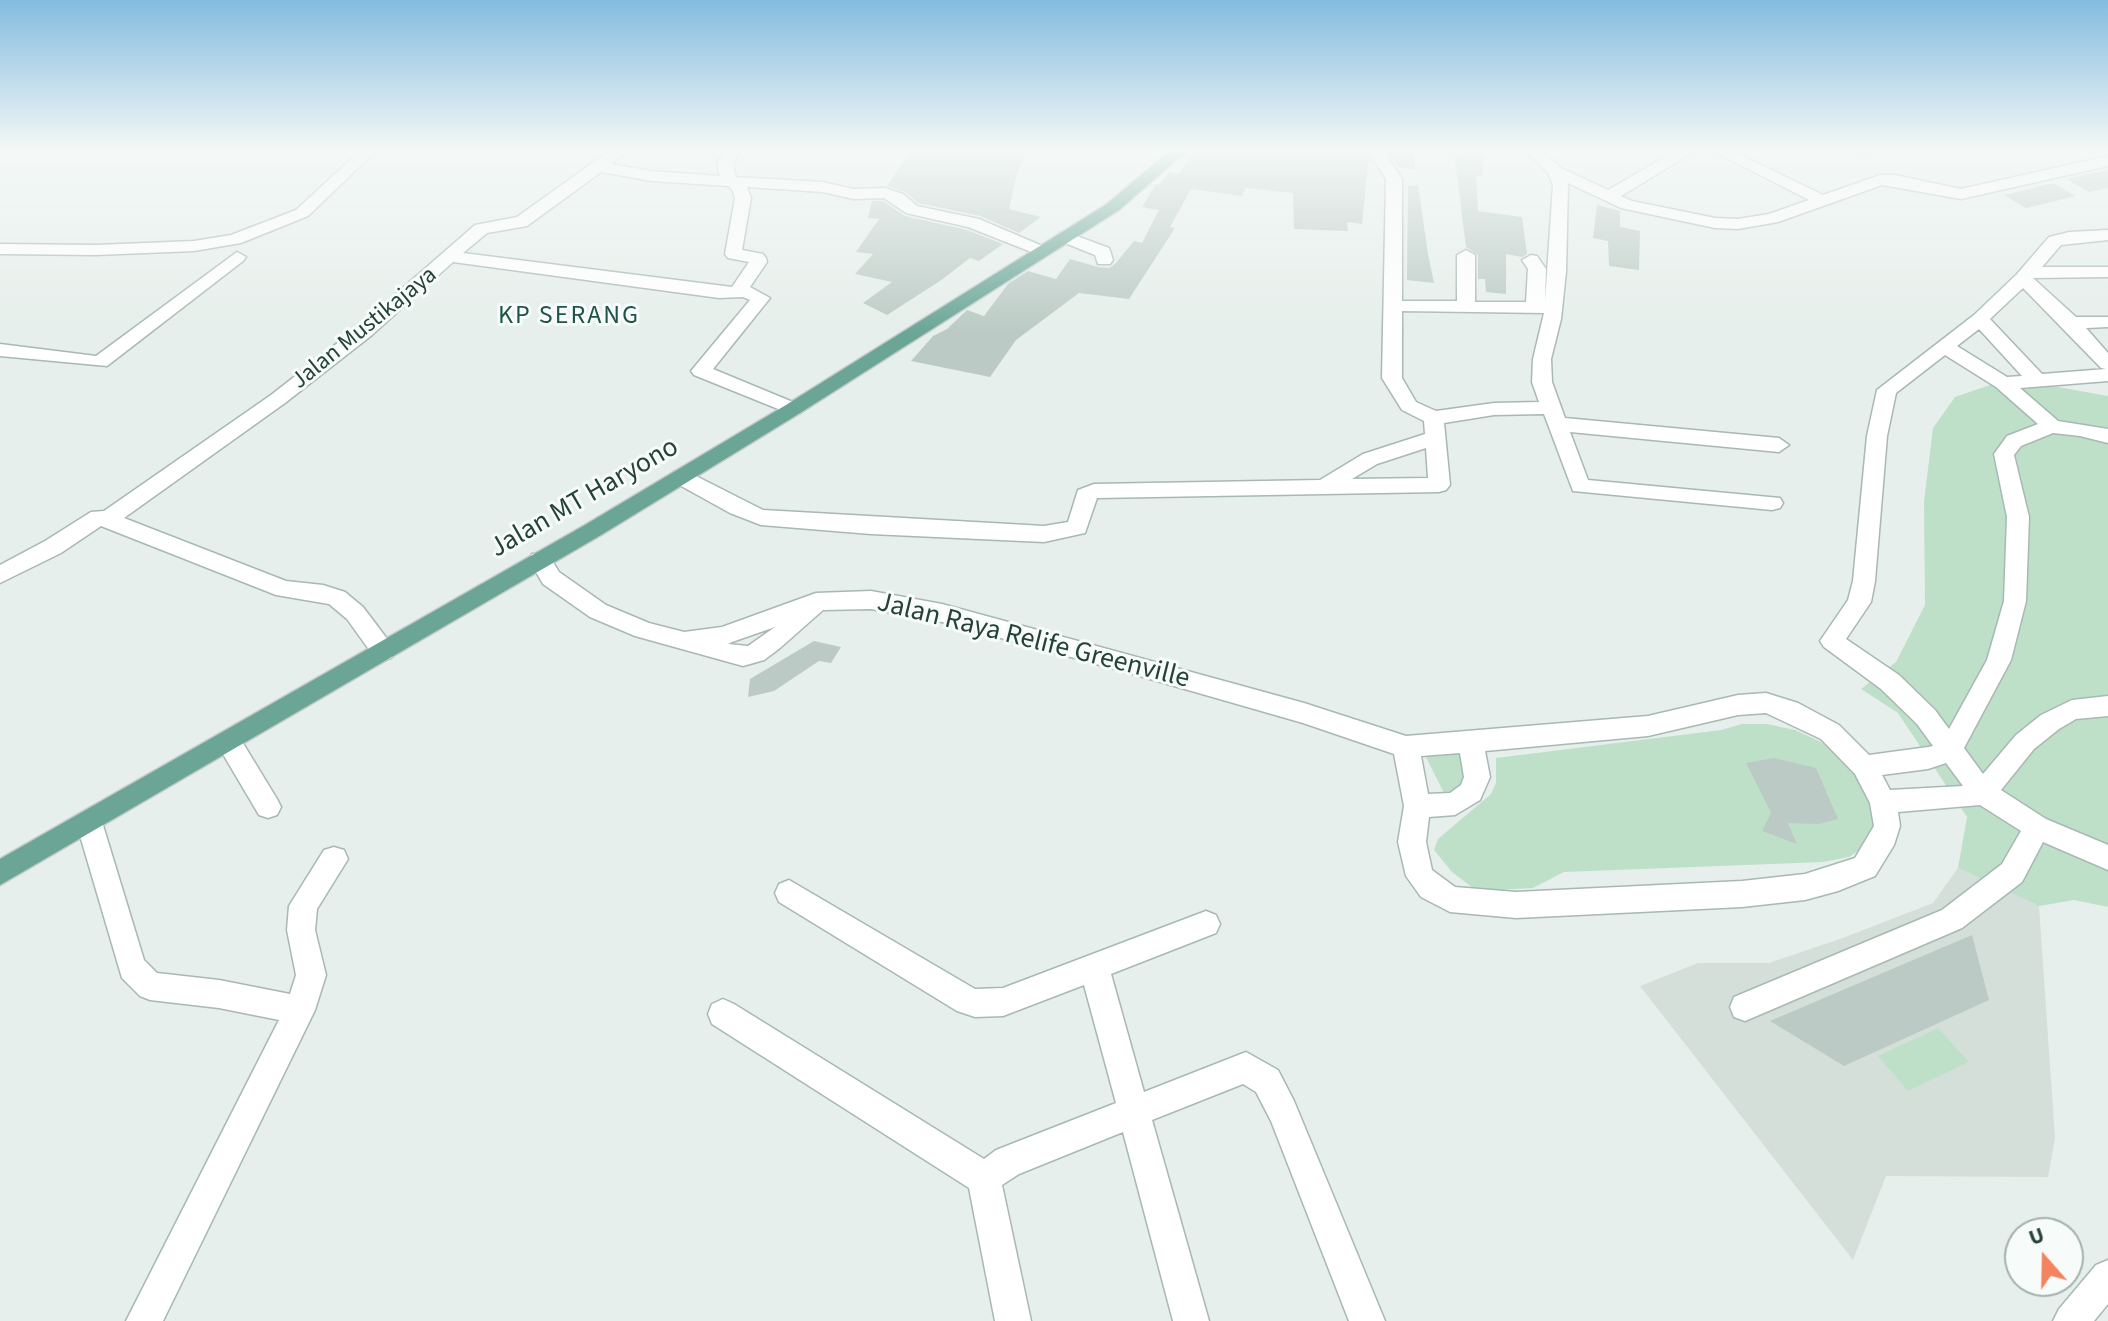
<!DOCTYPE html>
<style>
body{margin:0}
#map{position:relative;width:2108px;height:1321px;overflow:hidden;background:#e6efeb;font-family:"Source Sans 3",sans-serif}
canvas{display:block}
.north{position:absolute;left:2004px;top:1217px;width:80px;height:80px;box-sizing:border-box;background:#f7fbf9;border:2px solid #a3b1ad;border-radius:50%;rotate:340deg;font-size:22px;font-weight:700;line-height:32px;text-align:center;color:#24423a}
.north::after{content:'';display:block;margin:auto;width:28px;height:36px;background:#f4845f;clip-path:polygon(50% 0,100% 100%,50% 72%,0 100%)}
</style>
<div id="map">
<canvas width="2108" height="1321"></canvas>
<div class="north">U</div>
</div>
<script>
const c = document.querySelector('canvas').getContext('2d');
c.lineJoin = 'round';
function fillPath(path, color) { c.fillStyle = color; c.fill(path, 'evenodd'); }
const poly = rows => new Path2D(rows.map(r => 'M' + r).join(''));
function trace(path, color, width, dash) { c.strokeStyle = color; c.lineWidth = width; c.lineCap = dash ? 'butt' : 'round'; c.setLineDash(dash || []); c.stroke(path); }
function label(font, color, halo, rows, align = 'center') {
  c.font = font + ' "Source Sans 3",sans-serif'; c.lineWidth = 6; c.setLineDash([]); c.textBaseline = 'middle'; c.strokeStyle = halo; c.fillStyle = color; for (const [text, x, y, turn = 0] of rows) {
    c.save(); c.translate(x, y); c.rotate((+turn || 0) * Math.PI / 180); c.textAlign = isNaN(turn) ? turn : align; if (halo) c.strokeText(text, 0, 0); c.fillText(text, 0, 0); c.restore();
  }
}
fillPath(poly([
 [1958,868,2039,906,2055,1138,2048,1177,1886,1176,1853,1260,1640,986,1698,963,1769,963,1840,939,1933,903]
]), '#d4dfda');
fillPath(poly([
 [1990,385,2047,385,2108,396,2108,907,2074,900,2039,906,1958,868,1967,817,1898,713,1861,689,1896,662,1925,605,1924,502,1933,428,1955,397],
 [1742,724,1767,724,1795,730,1821,742,1845,760,1863,781,1874,803,1876,824,1868,844,1849,857,1823,862,1564,872,1533,888,1477,891,1452,872,1434,850,1438,839,1491,794,1496,783,1496,758,1721,730],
 [1432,753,1459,754,1466,762,1471,773,1458,791,1445,795,1426,757],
 [1938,1028,1969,1062,1908,1091,1878,1056]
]), '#bfe0c8');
fillPath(poly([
 [912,149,1028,149,1016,177,1009,209,1041,217,1019,233,980,216,918,203,905,192,887,186],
 [1196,149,1364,149,1373,164,1368,163,1362,224,1347,222,1348,231,1294,229,1293,193,1246,188,1242,196,1191,189,1170,227,1175,228,1129,299,1079,293,1016,340,990,377,911,361,933,336,947,329,967,310,984,316,1008,284,1028,271,1056,279,1070,259,1098,267,1109,268,1115,264,1134,241,1142,243,1159,210,1142,207,1156,184,1159,185,1169,172,1179,174],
 [1386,149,1413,149,1416,170,1398,167],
 [1467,149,1485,149,1482,176,1476,176,1478,211,1522,217,1527,254,1522,257,1506,254,1506,294,1486,292,1485,279,1478,279,1478,255,1466,247,1454,153,1466,155],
 [2108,170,2108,188,2089,192,2066,179],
 [2053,183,2076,196,2026,208,2004,195],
 [1418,185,1428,254,1434,283,1407,280,1408,186],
 [872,201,883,201,905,216,967,230,1003,244,979,261,970,258,940,281,887,315,863,303,892,282,855,274,873,254,856,252,879,219,868,218],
 [1597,205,1620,211,1620,227,1640,231,1639,270,1609,266,1608,241,1593,238],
 [814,641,841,647,831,663,819,661,774,691,748,697,750,679],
 [1774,758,1816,768,1838,819,1819,824,1788,823,1797,844,1762,831,1771,813,1746,763],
 [1972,935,1989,1000,1844,1066,1770,1021]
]), '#bbcac4');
const minor = poly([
 [362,149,378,149,308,216,241,243,194,251,96,255,0,254,0,244,96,245,194,241,231,235,296,210,362,149],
 [612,149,629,149,611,164,652,171,720,176,717,164,725,149,741,149,733,164,736,177,823,182,853,189,885,188,903,194,917,206,979,219,1054,251,1045,256,1039,255,968,227,906,213,884,198,853,199,823,192,747,187,751,198,742,250,763,254,766,258,767,262,750,287,770,298,713,369,800,405,803,409,800,413,793,415,694,375,691,371,750,300,743,297,719,298,453,262,372,335,285,403,124,518,286,581,323,585,345,592,363,607,391,644,395,651,391,658,383,660,375,658,347,619,329,604,276,595,101,526,61,553,0,583,0,565,45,541,91,512,104,511,271,395,358,327,475,225,517,217,612,149],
 [601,172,652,181,728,186,732,189,735,198,725,254,728,258,749,262,732,287,463,253,487,233,527,226,601,172],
 [1367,149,1382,149,1402,179,1402,301,1457,301,1457,255,1466,250,1475,255,1475,302,1526,302,1528,269,1522,260,1531,255,1537,256,1546,269,1545,302,1553,185,1548,173,1524,149,1540,149,1561,168,1608,190,1679,149,1698,149,1621,196,1632,201,1715,218,1738,219,1769,214,1809,200,1709,149,1729,149,1823,195,1880,175,1895,175,1961,189,2108,156,2108,166,1961,199,1882,185,1778,222,1738,229,1715,228,1621,208,1568,183,1566,272,1561,319,1551,359,1552,382,1565,418,1779,438,1789,445,1779,452,1570,432,1588,480,1780,498,1783,503,1780,508,1772,510,1573,491,1544,414,1494,415,1444,423,1450,485,1446,490,1439,492,1097,498,1085,533,1044,542,871,534,761,525,730,513,674,482,671,477,674,472,681,470,688,472,763,510,1044,526,1068,522,1078,490,1094,484,1320,480,1363,454,1425,434,1424,421,1402,410,1382,378,1386,179,1367,149],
 [1402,311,1544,313,1533,359,1532,382,1539,402,1494,403,1436,411,1416,402,1402,378,1402,311],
 [1426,448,1428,478,1352,479,1377,464,1426,448],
 [1854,149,1871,149,1873,151,1865,156,1854,149],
 [2108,230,2108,240,2061,245,2042,267,2108,267,2108,277,2033,278,2076,317,2108,317,2108,327,2086,328,2108,353,2108,381,2020,388,2058,421,2108,429,2108,443,2080,436,2053,433,2021,446,2014,455,2029,517,2026,601,2011,660,1964,748,1983,774,2016,735,2041,715,2072,700,2108,696,2108,716,2076,719,2059,729,2034,749,2001,790,2046,819,2108,845,2108,870,2043,842,2022,882,1962,928,1745,1021,1734,1017,1730,1007,1734,997,1942,910,2002,864,2021,831,1980,805,1898,812,1900,826,1894,845,1875,876,1838,891,1805,900,1742,907,1516,918,1450,912,1421,897,1406,876,1398,842,1404,806,1394,754,1303,723,1122,671,942,622,871,609,823,610,780,648,764,660,743,666,635,636,590,617,543,584,529,560,532,554,548,554,559,572,606,605,649,623,684,632,722,627,816,593,871,591,942,604,1122,653,1304,703,1406,736,1648,716,1738,695,1766,693,1798,703,1839,725,1869,755,1928,747,1933,746,1917,724,1881,689,1824,647,1820,641,1848,600,1853,581,1867,436,1877,390,1974,315,2017,274,2049,237,2069,232,2108,230],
 [2023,288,2101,368,2106,369,2042,374,1990,319,2023,288],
 [1979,329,2022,376,2007,377,1957,346,1979,329],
 [1945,355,1996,387,2038,424,2007,436,1994,454,2007,517,2004,601,1987,660,1949,729,1935,710,1899,675,1846,639,1871,602,1875,581,1887,436,1896,393,1945,355],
 [775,627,748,646,728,644,732,642,775,627],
 [1766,713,1821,739,1855,774,1870,803,1874,826,1855,858,1805,874,1742,881,1516,892,1455,887,1432,870,1426,842,1429,817,1455,815,1480,800,1490,777,1485,751,1648,736,1738,715,1766,713],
 [1460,753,1464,777,1461,785,1450,793,1428,794,1421,756,1460,753],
 [1946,763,1963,786,1890,790,1882,775,1928,769,1946,763],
 [1066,232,1109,248,1113,260,1110,264,1098,264,1095,255,1060,241,1058,237,1060,233,1066,232],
 [237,252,246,257,243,261,107,366,0,356,0,344,96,356,237,252],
 [229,732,238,735,277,799,281,807,277,815,268,818,259,815,220,749,216,742,220,735,229,732],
 [89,810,98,814,102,822,144,960,157,973,219,980,290,994,296,975,287,930,289,906,324,850,334,847,344,850,348,859,317,909,315,930,326,975,315,1010,163,1321,126,1321,279,1020,219,1008,150,1000,140,996,122,978,76,822,80,814,89,810],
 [789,880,975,989,1003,988,1206,911,1216,915,1220,924,1216,933,1111,974,1144,1092,1246,1052,1278,1070,1294,1101,1385,1321,1349,1321,1271,1121,1256,1092,1243,1084,1152,1120,1209,1321,1173,1321,1123,1132,1019,1174,1002,1185,1031,1321,995,1321,969,1188,712,1024,708,1014,712,1004,723,999,734,1004,984,1159,996,1150,1116,1103,1084,985,1003,1016,975,1017,957,1011,779,902,775,893,779,884,789,880],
 [2108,1260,2108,1304,2094,1321,2053,1321,2059,1309,2096,1265,2108,1260]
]);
const major = poly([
 [1172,149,1189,149,1119,210,800,413,601,535,0,885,0,859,585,525,786,405,1107,204,1172,149]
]);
trace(minor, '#a8b8b2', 3);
trace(major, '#c2cac8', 3);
fillPath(minor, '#fff');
fillPath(major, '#6aa596');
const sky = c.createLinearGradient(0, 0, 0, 334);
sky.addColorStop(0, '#84bce0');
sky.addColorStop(0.45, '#f4f8f6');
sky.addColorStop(1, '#f4f8f600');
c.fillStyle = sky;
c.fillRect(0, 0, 2108, 334);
label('24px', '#24423a', '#f7fbf9', [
 ["Jalan Mustikajaya",365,329,-39]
]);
c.letterSpacing = '2px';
label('26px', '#1f5548', '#f7fbf9', [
 ["KP SERANG",569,317]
]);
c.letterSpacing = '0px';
label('28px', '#24423a', '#f7fbf9', [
 ["Jalan MT Haryono",585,499,-30],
 ["Jalan Raya Relife Greenville",1033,642,14]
]);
</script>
